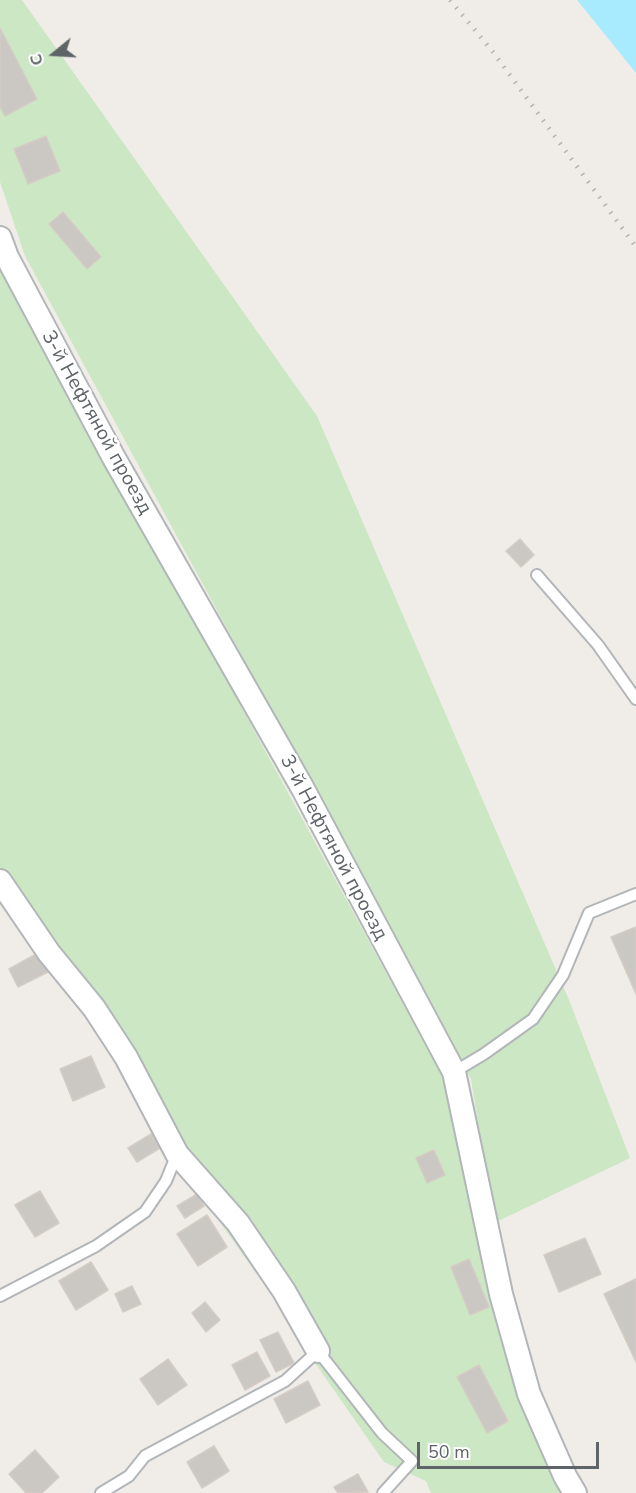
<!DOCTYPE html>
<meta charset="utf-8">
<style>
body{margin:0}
#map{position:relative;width:636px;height:1493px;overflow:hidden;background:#f0ece7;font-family:"Nunito Sans",sans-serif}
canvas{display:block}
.north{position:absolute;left:24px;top:24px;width:60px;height:60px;-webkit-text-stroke:4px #fff;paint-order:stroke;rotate:252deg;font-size:16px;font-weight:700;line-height:24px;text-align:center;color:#5e6467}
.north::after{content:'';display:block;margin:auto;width:21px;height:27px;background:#5e6467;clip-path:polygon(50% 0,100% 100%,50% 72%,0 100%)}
.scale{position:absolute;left:417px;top:1442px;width:182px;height:27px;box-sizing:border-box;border:3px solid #5e6467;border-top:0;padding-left:8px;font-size:18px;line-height:21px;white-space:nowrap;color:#5e6467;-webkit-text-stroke:4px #fff;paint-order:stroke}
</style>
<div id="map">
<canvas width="636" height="1493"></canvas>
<div class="north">С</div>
<div class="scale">50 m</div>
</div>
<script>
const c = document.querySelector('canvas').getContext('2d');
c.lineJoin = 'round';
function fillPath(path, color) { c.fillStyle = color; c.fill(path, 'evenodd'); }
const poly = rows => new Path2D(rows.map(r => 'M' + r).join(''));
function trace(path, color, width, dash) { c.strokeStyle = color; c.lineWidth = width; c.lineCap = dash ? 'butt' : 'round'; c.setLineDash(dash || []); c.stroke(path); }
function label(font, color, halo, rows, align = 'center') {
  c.font = font + ' "Nunito Sans",sans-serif'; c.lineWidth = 5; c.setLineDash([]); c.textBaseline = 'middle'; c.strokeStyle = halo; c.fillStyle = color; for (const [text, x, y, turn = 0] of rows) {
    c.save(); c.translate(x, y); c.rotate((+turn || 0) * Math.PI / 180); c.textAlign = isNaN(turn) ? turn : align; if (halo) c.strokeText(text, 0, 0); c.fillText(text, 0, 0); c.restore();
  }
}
fillPath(poly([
 [0,0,22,0,317,416,569,1000,630,1158,494,1223,471,1079,25,256,0,182],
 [0,264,444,1079,565,1493,431,1493,426,1481,384,1462,313,1360,278,1304,188,1177,123,1063,0,887]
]), '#cce7c4');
fillPath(poly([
 [577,0,636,0,636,73]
]), '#a9ebfe');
const building = poly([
 [0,28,37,99,5,116,0,107,0,28],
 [46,136,60,171,28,184,14,149,46,136],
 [63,212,101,257,87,269,49,224,63,212],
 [520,539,534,555,521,567,506,551,520,539],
 [636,927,636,994,611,937,636,927],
 [38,953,48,972,18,987,9,969,38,953],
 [91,1056,105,1087,73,1101,60,1069,91,1056],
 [151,1134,160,1148,137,1162,128,1148,151,1134],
 [434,1150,445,1175,427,1183,416,1158,434,1150],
 [40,1191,59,1223,35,1237,15,1205,40,1191],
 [197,1194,204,1206,185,1218,177,1206,197,1194],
 [207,1215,227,1247,198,1266,177,1234,207,1215],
 [585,1238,601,1274,559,1292,544,1255,585,1238],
 [469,1259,489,1307,470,1315,451,1267,469,1259],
 [91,1262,108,1290,76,1310,59,1281,91,1262],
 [636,1279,636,1362,604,1294,636,1279],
 [132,1286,141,1304,123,1312,115,1294,132,1286],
 [205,1302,220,1320,206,1332,192,1313,205,1302],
 [278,1332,294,1363,276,1372,260,1340,278,1332],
 [257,1352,270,1376,245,1390,232,1365,257,1352],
 [168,1359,187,1385,158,1405,140,1379,168,1359],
 [479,1365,508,1421,487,1433,457,1377,479,1365],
 [308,1381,320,1405,286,1423,274,1399,308,1381],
 [214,1446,229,1471,202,1488,187,1462,214,1446],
 [35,1450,59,1477,42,1493,26,1493,9,1474,35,1450],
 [358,1474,368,1492,338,1493,334,1487,358,1474]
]);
fillPath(building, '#cbc7c3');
trace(building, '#d5cdc5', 1.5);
const service = poly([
 [537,575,598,645,636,699],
 [454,1072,484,1054,533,1019,563,975,589,913,636,894],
 [0,1296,96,1246,145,1212,166,1181,177,1154],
 [101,1493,129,1476,145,1456,285,1381,318,1351,382,1433,412,1461,383,1493]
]);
const minor = poly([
 [0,238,7,257,114,458,302,787,454,1072,501,1294,529,1394,565,1476,575,1493],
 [0,881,49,953,94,1008,126,1057,177,1154,238,1223,284,1291,318,1351]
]);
trace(service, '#b2b6b9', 14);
trace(minor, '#b2b6b9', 26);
trace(service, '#fff', 10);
trace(minor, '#fff', 22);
trace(poly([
 [450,0,493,52,636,247]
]), '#b3b4b5', 4.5, [1.5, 8]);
label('20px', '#5e6467', '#fff', [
 ["3-й Нефтяной проезд",96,423,61],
 ["3-й Нефтяной проезд",333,848,62]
]);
</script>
